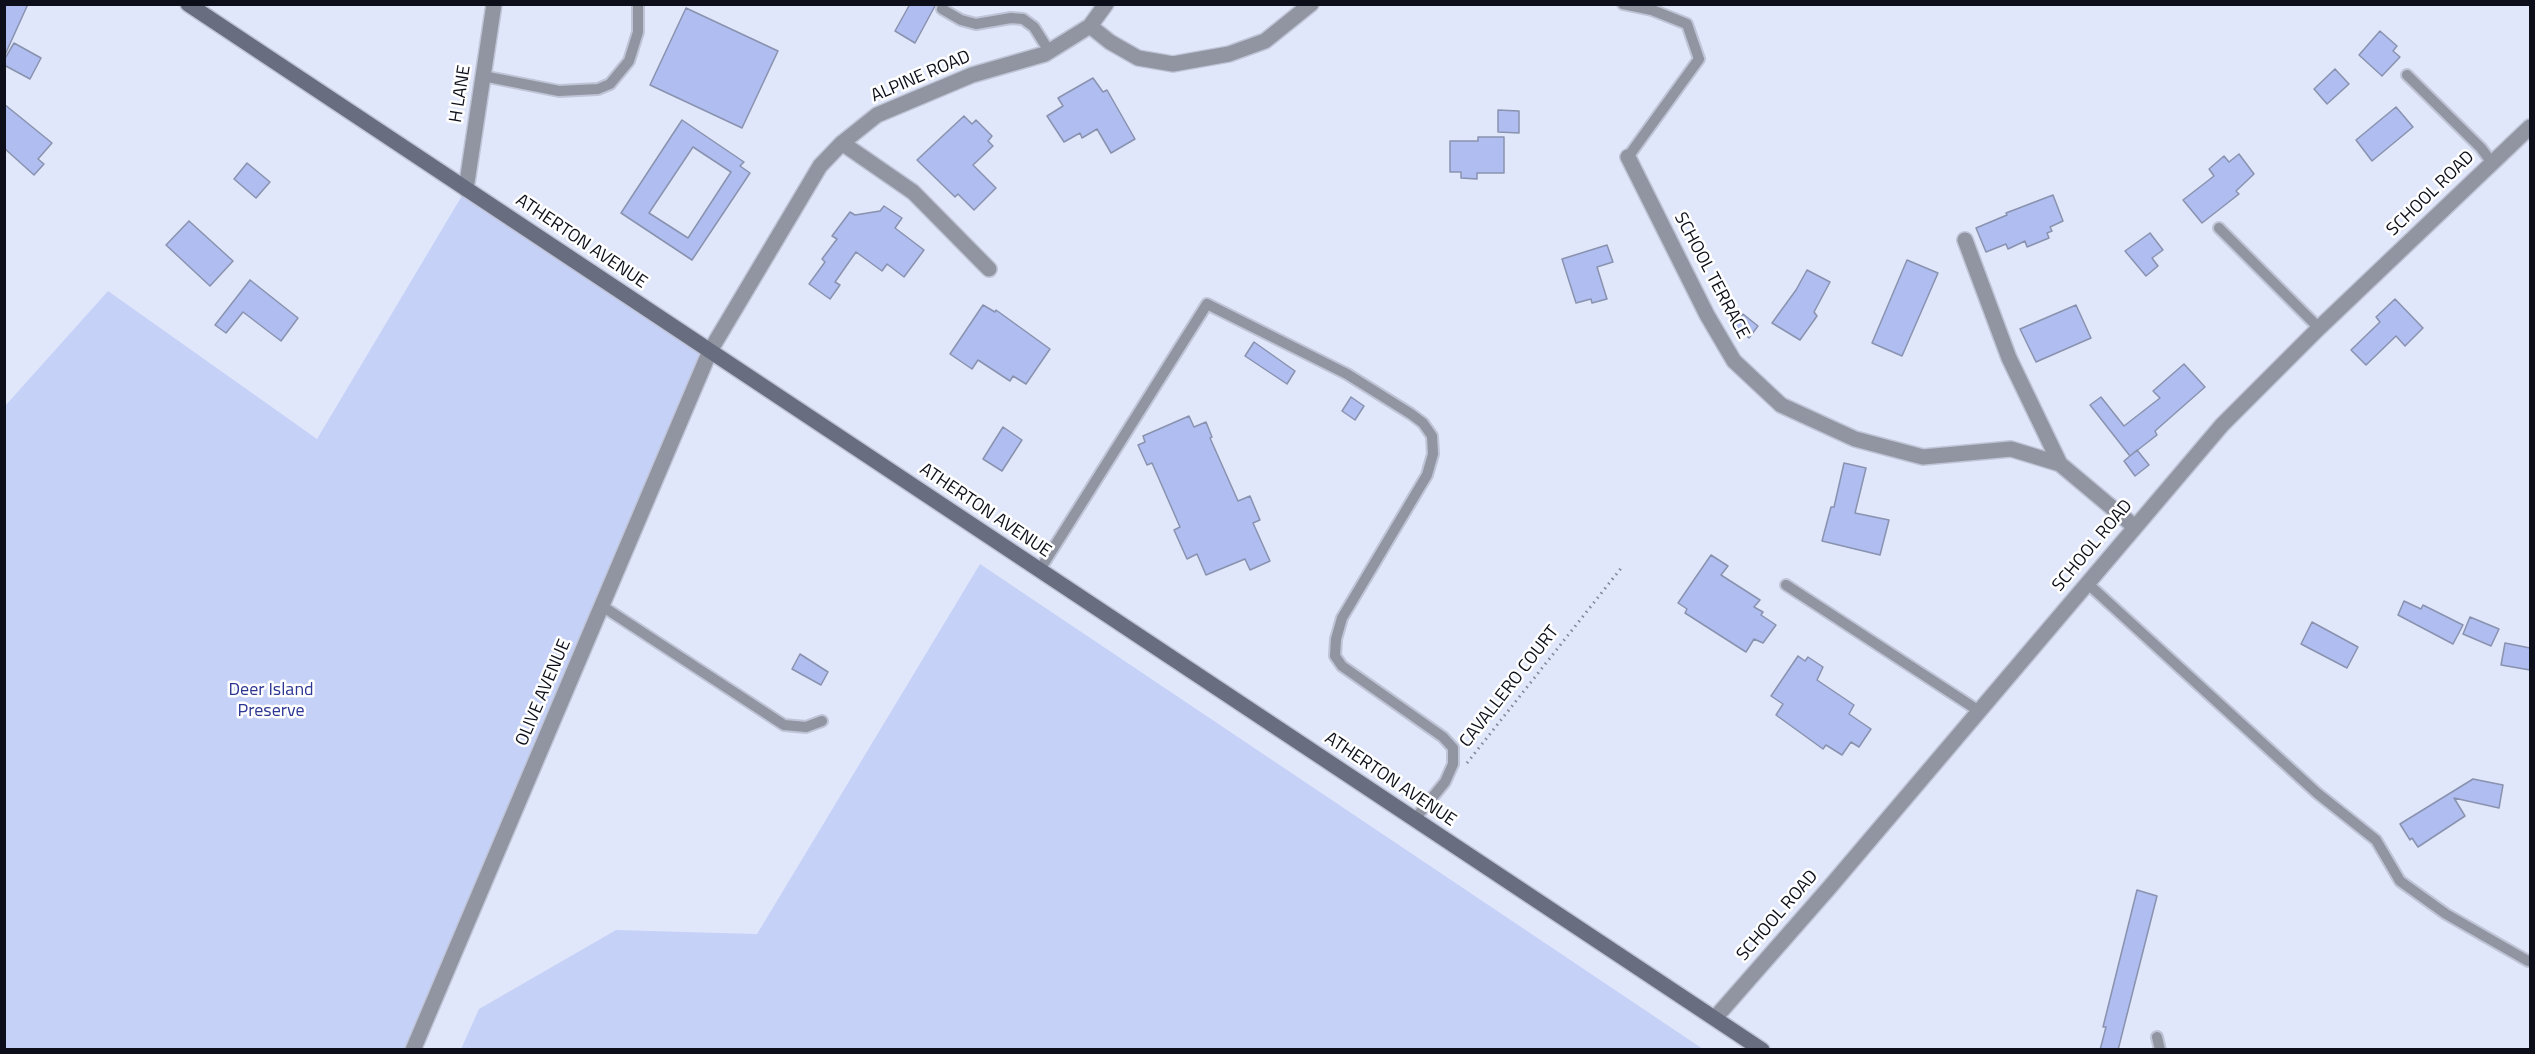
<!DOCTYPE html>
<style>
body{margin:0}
#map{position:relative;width:2535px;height:1054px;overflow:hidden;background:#e1e7fa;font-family:"Titillium Web",sans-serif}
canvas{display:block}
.frame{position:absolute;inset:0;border:6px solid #0c0f19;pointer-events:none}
</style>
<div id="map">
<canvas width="2535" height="1054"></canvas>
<div class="frame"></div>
</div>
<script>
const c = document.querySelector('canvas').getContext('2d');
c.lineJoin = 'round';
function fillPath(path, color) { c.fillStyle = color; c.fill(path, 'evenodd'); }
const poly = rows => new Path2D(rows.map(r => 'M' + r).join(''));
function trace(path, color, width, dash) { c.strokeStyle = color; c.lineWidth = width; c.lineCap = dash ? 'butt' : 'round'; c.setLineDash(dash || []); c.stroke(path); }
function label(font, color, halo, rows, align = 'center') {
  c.font = font + ' "Titillium Web",sans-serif'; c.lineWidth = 5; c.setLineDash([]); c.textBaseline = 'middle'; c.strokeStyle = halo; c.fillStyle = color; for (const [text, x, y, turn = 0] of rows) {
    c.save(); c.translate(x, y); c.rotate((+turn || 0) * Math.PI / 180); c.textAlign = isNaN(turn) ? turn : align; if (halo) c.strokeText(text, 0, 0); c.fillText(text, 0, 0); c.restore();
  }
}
fillPath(poly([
 [466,189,710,351,413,1049,5,1050,5,406,108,291,317,439],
 [980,564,1703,1049,461,1049,479,1009,616,930,757,934]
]), '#c6d1f8');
const building = poly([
 [4,4,28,4,4,57,4,4],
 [910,4,936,4,915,43,895,31,910,4],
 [686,8,778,51,742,128,650,85,686,8],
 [2380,31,2397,46,2393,51,2400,57,2382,76,2359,55,2380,31],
 [14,43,41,58,30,79,4,65,4,60,14,43],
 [2335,69,2349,84,2327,104,2314,89,2335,69],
 [1093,78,1103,92,1107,90,1135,139,1111,153,1097,129,1082,138,1080,133,1064,142,1047,116,1063,106,1058,98,1093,78],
 [4,104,52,143,38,159,44,164,34,175,4,148,4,104],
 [2396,107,2413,127,2372,161,2356,140,2396,107],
 [1498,110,1519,111,1519,133,1498,132,1498,110],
 [964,116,972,124,976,120,992,136,988,141,993,146,973,165,996,188,974,210,958,194,955,197,917,160,964,116],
 [682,120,744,162,740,166,750,173,692,260,621,213,682,120],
 [693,147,731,172,688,238,649,213,693,147],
 [1478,137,1504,137,1504,173,1477,173,1477,179,1461,178,1461,172,1450,172,1450,141,1478,141,1478,137],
 [2239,154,2254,174,2236,191,2239,194,2202,223,2183,200,2214,176,2209,169,2224,156,2229,162,2239,154],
 [247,163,270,182,256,198,234,179,247,163],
 [2053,195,2063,221,2050,227,2052,231,2047,233,2049,238,2027,247,2025,241,2008,249,2006,244,1986,252,1976,228,2007,215,2006,213,2053,195],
 [884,206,902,218,895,228,924,250,904,277,887,264,882,271,856,252,835,282,840,285,830,299,809,284,825,262,822,259,837,239,832,236,850,212,855,215,880,211,884,206],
 [189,221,233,261,210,286,166,245,189,221],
 [2150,233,2163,250,2152,258,2158,266,2146,276,2125,251,2150,233],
 [1607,245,1613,262,1597,267,1607,299,1592,303,1591,299,1576,303,1562,259,1607,245],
 [1907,260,1938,273,1902,356,1872,343,1907,260],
 [1807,270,1830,282,1814,312,1817,316,1800,340,1772,323,1796,290,1807,270],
 [250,280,298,318,281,341,243,312,226,333,215,325,250,280],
 [2395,299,2423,328,2405,346,2396,336,2366,365,2351,350,2380,322,2376,317,2395,299],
 [983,305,995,312,996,310,1050,349,1026,384,1013,376,1010,381,978,360,972,369,950,354,983,305],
 [2076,305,2091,338,2036,362,2020,329,2076,305],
 [1743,314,1758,326,1749,338,1734,325,1743,314],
 [1254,342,1295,371,1287,384,1245,356,1254,342],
 [2184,364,2205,387,2155,431,2157,435,2130,456,2090,405,2101,397,2124,426,2160,398,2153,391,2184,364],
 [1351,397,1364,406,1355,420,1342,411,1351,397],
 [1189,416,1194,427,1206,422,1212,437,1210,438,1238,501,1250,496,1260,520,1253,523,1270,561,1250,570,1245,559,1206,575,1197,554,1187,559,1174,530,1180,527,1152,463,1147,465,1138,445,1145,442,1143,436,1189,416],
 [1003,427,1022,440,1002,471,983,459,1003,427],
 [2137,450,2149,465,2135,476,2124,461,2137,450],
 [1844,463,1866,468,1855,513,1889,520,1880,555,1822,541,1831,507,1834,507,1844,463],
 [1711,555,1728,566,1721,575,1760,600,1754,607,1763,612,1761,615,1776,625,1763,643,1754,639,1746,652,1685,613,1687,609,1678,603,1711,555],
 [2404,601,2421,609,2423,605,2463,625,2453,644,2398,615,2404,601],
 [2470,617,2499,629,2491,646,2463,634,2470,617],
 [2312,622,2358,647,2347,668,2301,644,2312,622],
 [2505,643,2530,648,2530,670,2501,665,2505,643],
 [800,654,828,672,821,685,792,669,800,654],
 [1798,656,1805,661,1808,657,1823,667,1817,680,1854,705,1849,714,1871,729,1859,747,1851,742,1842,755,1826,745,1823,749,1776,715,1783,704,1771,696,1798,656],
 [2473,779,2503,785,2499,808,2454,798,2465,816,2418,847,2412,838,2410,840,2400,824,2473,779],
 [2137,890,2157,896,2118,1050,2100,1050,2106,1027,2103,1027,2137,890]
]);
fillPath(building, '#afbdf0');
trace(building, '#8992ae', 1.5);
const service = poly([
 [1623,4,1652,10,1687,24,1699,59,1628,157],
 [942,9,961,20,976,24,1011,18,1023,19,1034,27,1049,51],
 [2407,75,2481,148,2492,163],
 [483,76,559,91,598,89,610,84,629,61,638,32,638,4],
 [2219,228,2319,328],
 [1039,571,1207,304,1347,374,1411,414,1423,423,1432,436,1433,454,1427,475,1342,618,1336,639,1335,656,1342,666,1443,737,1453,748,1453,764,1445,782,1414,820],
 [2087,583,2317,793,2376,840,2400,881,2446,914,2528,961,2530,960],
 [1786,585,1979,711],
 [602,606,784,725,806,727,822,721],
 [2157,1037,2160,1050]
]);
const minor = poly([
 [1090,26,1110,42,1138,58,1173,64,1229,54,1265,41,1311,4],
 [842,143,913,192,989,269],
 [1628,157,1707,315,1734,361,1781,405,1855,439,1923,457,2011,449,2060,464,2135,527],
 [466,189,494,4],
 [1965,240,2009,358,2060,464],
 [710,351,820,166,842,143,877,115,972,75,1045,54,1090,26,1106,4],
 [1715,1018,1829,888,2222,425,2319,328,2530,127]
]);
const tertiary = poly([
 [413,1050,710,351]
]);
const secondary = poly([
 [188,4,1762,1050]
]);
trace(service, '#bfc4d6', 14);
trace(minor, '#bfc4d6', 18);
trace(tertiary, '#bfc4d6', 18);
trace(secondary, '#bfc4d6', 18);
trace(poly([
 [1467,763,1622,567]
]), '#818695', 3, [1.5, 4.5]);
trace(service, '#9195a2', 10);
trace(minor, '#9195a2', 15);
trace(tertiary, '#9195a2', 15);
trace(secondary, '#686d7f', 15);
label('18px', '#0c0f19', '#fff', [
 ["ALPINE ROAD",921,77,-23],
 ["H LANE",461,94,-81],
 ["SCHOOL ROAD",2431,194,-44],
 ["ATHERTON AVENUE",581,242,34],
 ["SCHOOL TERRACE",1711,276,62],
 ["ATHERTON AVENUE",985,511,34],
 ["SCHOOL ROAD",2093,546,-50],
 ["CAVALLERO COURT",1510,687,-52],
 ["OLIVE AVENUE",544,693,-67],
 ["ATHERTON AVENUE",1390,780,34],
 ["SCHOOL ROAD",1778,916,-49]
]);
label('18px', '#2c3693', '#fff', [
 ["Deer Island",271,691],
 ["Preserve",271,712]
]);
</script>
